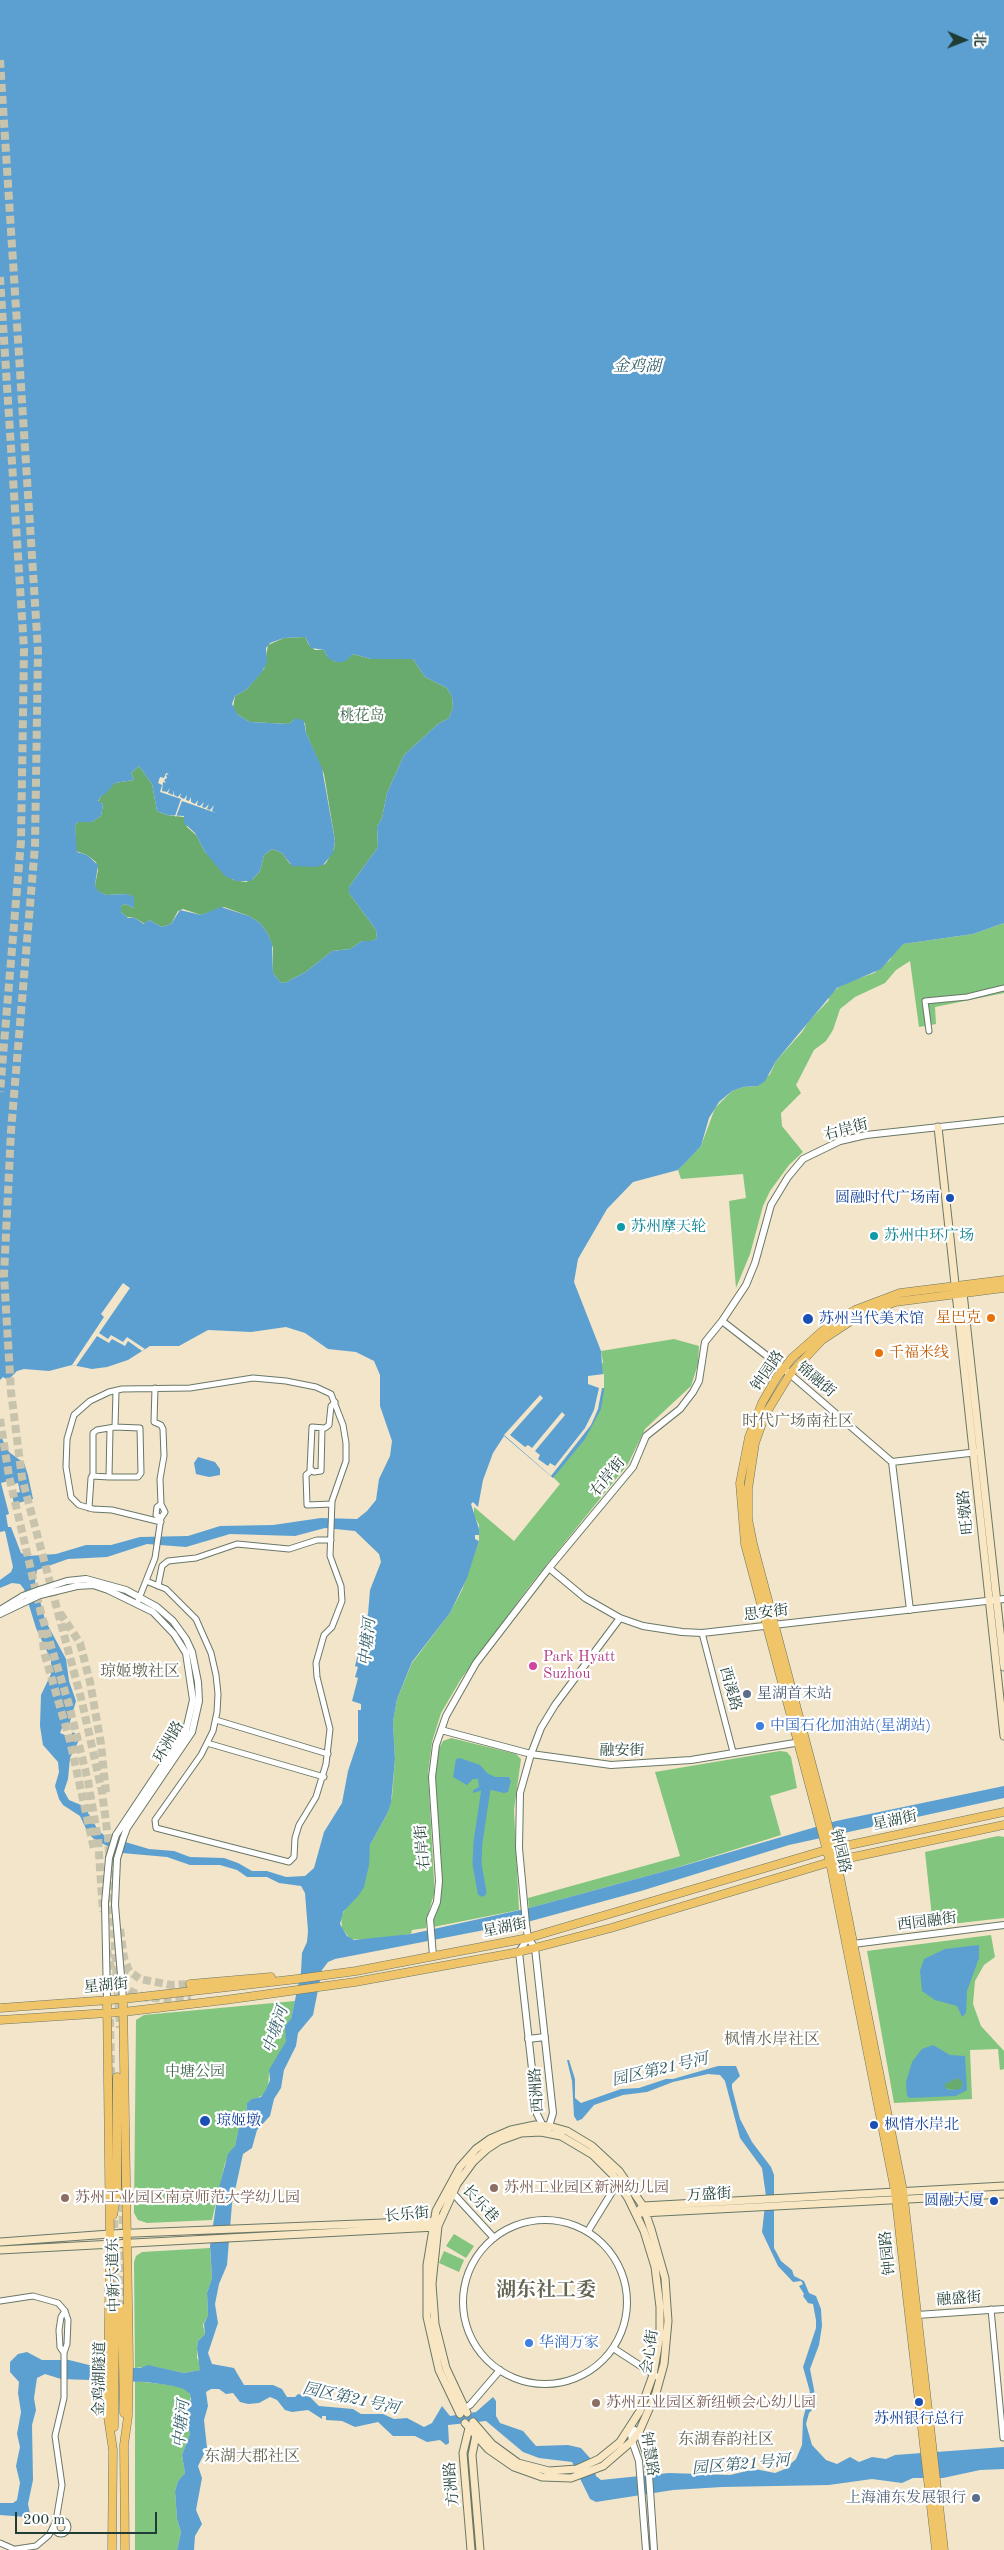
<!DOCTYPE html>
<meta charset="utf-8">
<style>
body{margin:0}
#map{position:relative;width:1004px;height:2550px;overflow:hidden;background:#f2e5ca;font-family:"Old Standard TT","Noto Serif SC",serif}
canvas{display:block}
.north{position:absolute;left:939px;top:15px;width:50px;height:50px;-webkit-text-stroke:4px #fff;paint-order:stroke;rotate:91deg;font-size:14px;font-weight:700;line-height:20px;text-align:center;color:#1f3d34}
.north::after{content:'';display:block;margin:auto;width:18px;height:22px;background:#1f3d34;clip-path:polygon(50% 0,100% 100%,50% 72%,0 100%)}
.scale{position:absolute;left:15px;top:2512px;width:142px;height:22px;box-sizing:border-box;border:2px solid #1f3d34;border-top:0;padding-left:6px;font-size:15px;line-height:18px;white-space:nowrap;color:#1f3d34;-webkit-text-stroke:4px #fff;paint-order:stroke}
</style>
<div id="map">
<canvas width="1004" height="2550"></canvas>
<div class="north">北</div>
<div class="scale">200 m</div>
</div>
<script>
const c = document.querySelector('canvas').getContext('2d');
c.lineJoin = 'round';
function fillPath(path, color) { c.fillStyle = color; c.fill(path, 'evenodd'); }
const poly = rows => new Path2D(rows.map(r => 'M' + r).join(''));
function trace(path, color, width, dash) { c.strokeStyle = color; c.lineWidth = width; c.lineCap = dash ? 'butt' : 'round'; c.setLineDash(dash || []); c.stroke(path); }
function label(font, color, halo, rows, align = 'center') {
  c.font = font + ' "Old Standard TT","Noto Serif SC",serif'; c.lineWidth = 4.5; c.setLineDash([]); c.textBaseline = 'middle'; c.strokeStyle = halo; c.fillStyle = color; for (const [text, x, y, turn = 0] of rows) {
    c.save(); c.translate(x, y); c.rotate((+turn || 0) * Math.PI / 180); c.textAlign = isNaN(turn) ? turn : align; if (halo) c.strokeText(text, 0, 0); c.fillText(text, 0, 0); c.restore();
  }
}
fillPath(poly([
 [1004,923,1004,993,935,1007,936,1024,919,1027,910,961,896,970,885,983,855,997,840,1009,833,1030,826,1041,814,1050,796,1085,801,1093,781,1113,782,1126,803,1152,789,1165,770,1191,763,1206,750,1254,736,1288,729,1201,746,1198,743,1174,681,1179,678,1170,701,1146,715,1108,732,1091,743,1087,758,1086,770,1074,776,1061,802,1032,809,1021,829,1000,828,996,843,984,874,973,890,960,894,951,903,944,973,934],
 [674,1339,699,1346,698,1364,691,1386,645,1429,628,1464,531,1584,461,1679,441,1713,432,1742,428,1773,434,1880,434,1894,427,1918,426,1928,412,1930,411,1934,370,1940,350,1939,342,1928,341,1916,366,1877,370,1845,387,1814,392,1797,395,1759,393,1722,397,1699,412,1663,450,1613,462,1590,479,1541,479,1525,474,1516,474,1507,514,1541,560,1484,550,1474,603,1362,601,1351],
 [451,1738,516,1754,521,1759,514,1810,519,1910,433,1927,432,1919,440,1904,441,1891,434,1780,438,1750,443,1741],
 [780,1751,787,1752,791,1757,797,1788,770,1796,781,1835,669,1870,529,1908,528,1898,680,1856,655,1772],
 [998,1836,1004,1837,1004,1918,933,1926,925,1852],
 [991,1935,995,1957,984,1965,975,1981,973,2004,981,2026,1004,2051,1004,2069,1000,2070,998,2049,970,2050,972,2099,894,2103,867,1951],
 [295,2001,290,2023,286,2025,286,2041,269,2073,268,2088,263,2095,247,2103,246,2118,240,2123,235,2146,225,2163,212,2220,147,2223,138,2220,134,2213,136,2020,144,2015],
 [454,2234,474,2246,466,2258,446,2246],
 [210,2248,212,2278,207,2293,208,2315,203,2325,205,2334,198,2341,197,2349,197,2358,201,2365,200,2370,184,2373,151,2366,135,2368,134,2262,136,2256,142,2252],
 [444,2251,464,2260,459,2272,439,2263],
 [135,2381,178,2386,187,2390,191,2396,185,2416,190,2434,182,2455,185,2473,178,2481,175,2491,177,2519,181,2532,177,2550,135,2550]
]), '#82c57e');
fillPath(poly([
 [305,637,309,645,315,650,324,650,327,656,336,662,344,661,353,654,371,659,413,659,425,677,447,688,452,697,453,707,449,718,438,724,404,755,387,793,382,818,377,827,378,847,349,887,349,893,376,930,377,938,372,941,362,941,350,949,332,951,307,971,285,983,280,982,273,973,273,948,268,934,260,923,249,916,224,907,201,915,183,909,178,911,171,924,162,927,149,920,145,924,135,918,127,917,121,912,121,906,125,904,134,908,133,897,127,894,106,895,97,891,95,885,98,870,96,862,87,855,76,851,75,825,79,821,92,822,101,816,103,804,98,802,102,794,115,783,134,780,131,773,139,766,152,784,157,811,167,815,184,817,187,827,196,835,205,852,233,880,246,882,253,879,260,871,264,855,272,849,282,853,290,864,323,865,326,863,334,849,335,841,324,774,306,733,305,723,295,719,289,724,250,722,238,715,233,708,235,696,246,690,264,669,268,645,284,638],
 [957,2078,963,2082,960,2091,945,2088,945,2084]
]), '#69aa6d');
fillPath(poly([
 [0,0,1004,0,1004,923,973,934,903,944,881,969,837,988,776,1061,765,1081,758,1086,743,1087,732,1091,719,1102,709,1118,701,1146,686,1162,678,1170,633,1182,607,1209,578,1259,574,1282,601,1351,604,1391,601,1409,585,1439,553,1478,504,1436,493,1453,483,1480,478,1507,473,1502,471,1504,479,1529,479,1535,475,1535,475,1539,479,1541,467,1578,450,1613,412,1662,397,1699,393,1722,395,1759,391,1803,387,1814,370,1845,369,1865,364,1887,359,1895,343,1912,340,1924,347,1936,354,1940,411,1934,529,1908,669,1870,836,1821,1004,1786,1004,1798,789,1845,641,1891,531,1921,335,1959,328,1962,322,1970,313,2015,298,2033,296,2046,284,2070,281,2088,274,2099,270,2116,257,2130,252,2148,243,2154,232,2204,227,2265,219,2284,215,2304,218,2323,208,2353,212,2364,234,2368,244,2385,273,2385,282,2389,287,2397,295,2397,298,2394,309,2396,319,2406,353,2409,361,2414,383,2414,394,2419,407,2418,424,2427,432,2423,442,2406,450,2416,476,2412,493,2397,496,2401,496,2416,500,2423,523,2431,536,2446,568,2445,581,2448,590,2458,596,2476,601,2480,669,2473,730,2475,755,2469,775,2473,785,2469,796,2459,802,2445,803,2419,810,2392,803,2367,816,2328,816,2320,813,2304,808,2303,803,2296,804,2294,799,2286,803,2284,801,2281,793,2282,778,2266,762,2232,766,2196,762,2168,740,2138,725,2081,720,2075,708,2074,673,2082,647,2092,623,2095,594,2105,582,2119,577,2121,574,2116,572,2081,567,2060,569,2060,575,2079,575,2098,581,2103,621,2089,639,2088,666,2079,673,2079,718,2066,736,2066,740,2076,732,2084,732,2088,740,2119,752,2142,771,2167,774,2175,774,2248,781,2261,792,2270,794,2276,804,2281,809,2293,816,2296,821,2309,822,2326,819,2345,810,2369,817,2405,809,2413,806,2424,812,2445,826,2460,837,2464,850,2457,859,2462,872,2457,886,2459,895,2455,1004,2447,1004,2469,980,2470,943,2478,913,2478,902,2483,872,2479,829,2485,722,2487,673,2490,596,2502,590,2499,572,2462,539,2458,523,2452,486,2421,448,2425,449,2443,446,2445,440,2440,427,2442,415,2436,393,2436,378,2422,355,2427,342,2421,326,2420,326,2416,322,2416,322,2419,308,2410,292,2412,285,2410,277,2400,270,2397,259,2403,248,2404,240,2402,233,2393,226,2394,219,2389,211,2389,206,2392,208,2406,204,2420,207,2448,198,2466,202,2478,196,2510,202,2524,195,2536,194,2550,177,2550,181,2532,177,2519,175,2491,178,2481,185,2473,182,2455,190,2434,185,2416,191,2399,190,2394,184,2389,174,2386,146,2382,61,2379,45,2374,37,2378,34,2398,36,2410,32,2425,33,2480,28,2504,30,2514,26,2517,0,2515,0,2503,13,2503,17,2500,20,2483,16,2466,20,2447,17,2434,21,2412,18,2393,19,2382,10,2372,10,2362,18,2354,27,2352,42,2360,69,2360,97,2367,140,2368,148,2365,184,2373,200,2370,197,2349,198,2341,205,2334,204,2324,208,2315,207,2293,212,2278,210,2246,218,2191,228,2154,235,2146,240,2122,246,2118,247,2103,252,2099,261,2097,266,2090,270,2080,269,2070,286,2041,285,2026,291,2019,301,1972,302,1953,307,1942,308,1931,305,1893,301,1886,279,1883,267,1877,247,1877,237,1870,220,1865,190,1865,167,1857,122,1853,95,1840,88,1833,80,1816,63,1805,59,1799,55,1786,59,1772,58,1762,43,1745,40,1726,41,1695,51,1674,51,1660,36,1628,24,1589,20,1584,12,1583,0,1588,0,1580,11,1572,13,1567,5,1531,0,1532,0,1435,9,1452,24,1463,28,1475,33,1499,14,1504,12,1494,20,1492,18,1483,10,1485,8,1481,1,1483,9,1514,6,1515,8,1527,11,1527,21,1553,28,1556,56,1554,86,1545,111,1545,140,1537,188,1536,220,1526,273,1525,321,1518,357,1519,367,1511,376,1500,379,1479,390,1456,392,1441,380,1406,380,1375,374,1361,356,1352,328,1349,305,1333,286,1327,251,1332,208,1330,179,1346,150,1346,128,1360,107,1367,92,1369,72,1365,49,1371,24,1369,17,1371,8,1380,3,1377,0,1380],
 [305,637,311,648,324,650,328,658,336,662,344,662,353,654,371,659,413,659,425,677,447,688,452,697,453,707,449,718,438,724,404,755,387,793,382,818,377,827,378,847,349,887,349,893,376,930,377,938,372,941,362,941,350,949,332,951,307,971,285,983,280,982,273,973,272,944,268,934,260,923,249,916,221,907,201,915,180,910,171,924,162,927,149,920,144,924,135,918,128,918,121,912,121,906,125,904,134,908,134,897,127,894,106,895,98,891,95,885,98,865,87,855,77,852,75,825,78,822,92,822,101,816,103,804,98,801,102,795,104,795,115,783,134,780,131,773,139,766,152,784,157,811,167,815,184,816,184,823,195,833,205,852,225,876,236,881,251,881,260,871,264,855,272,849,282,853,292,866,316,867,323,865,333,853,335,841,322,768,306,733,304,721,296,718,289,724,250,722,238,715,232,704,235,696,246,690,262,672,267,662,266,648,270,643,284,638],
 [325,1528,355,1531,379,1554,381,1562,370,1590,368,1614,355,1666,358,1667,355,1677,358,1678,352,1701,361,1704,361,1710,358,1710,358,1741,348,1771,342,1803,324,1832,314,1868,305,1876,286,1877,267,1871,252,1871,238,1863,224,1858,190,1857,174,1851,149,1849,105,1836,98,1830,87,1811,81,1805,69,1800,64,1791,68,1779,70,1758,80,1738,73,1732,70,1737,60,1733,64,1723,69,1725,76,1701,69,1681,66,1659,45,1620,35,1581,37,1570,68,1559,107,1557,147,1544,186,1547,230,1534,295,1536],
 [198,1457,215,1462,220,1469,220,1475,209,1477,196,1474,194,1463],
 [460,1758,480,1765,487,1773,495,1777,509,1777,511,1781,508,1792,504,1793,487,1789,473,1793,473,1790,479,1787,478,1779,473,1779,467,1785,453,1777,456,1759],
 [979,1945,979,1958,967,1991,966,2013,962,2017,957,2006,935,2000,922,1991,920,1971,924,1959,945,1949],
 [933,2045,950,2055,965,2056,967,2090,956,2096,910,2098,907,2096,906,2082,912,2062,922,2049],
 [957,2078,963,2082,961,2089,950,2090,945,2088,945,2084]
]), '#5ca0d1');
fillPath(poly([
 [166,773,169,774,166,775,167,778,164,780,166,783,163,782,162,791,167,792,170,788,168,793,173,795,174,790,174,795,178,797,181,793,180,797,184,799,187,795,186,800,189,801,191,797,191,802,195,804,198,800,197,805,200,806,204,802,202,807,205,808,209,804,207,809,210,810,214,805,212,811,216,813,182,801,176,817,175,816,181,799,160,792,162,785,158,783,160,777,164,778],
 [123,1283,130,1288,99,1333,108,1339,111,1335,123,1342,127,1337,145,1349,142,1351,128,1341,125,1346,112,1339,109,1343,97,1336,76,1366,72,1365,104,1317,101,1314],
 [604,1374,604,1388,602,1388,598,1409,591,1425,551,1476,504,1435,540,1395,543,1398,510,1435,525,1447,528,1445,532,1448,562,1412,565,1415,535,1451,540,1455,538,1459,548,1466,550,1463,555,1466,585,1428,594,1410,599,1388,588,1384,588,1376]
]), '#f2e5ca');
trace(poly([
 [482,1892,477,1864,478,1842,486,1789]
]), '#5ca0d1', 9);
trace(poly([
 [0,60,38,650,35,846,11,1131,4,1275,11,1392,22,1478,82,1702,102,1792,108,1837,120,2028],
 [0,277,24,649,21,841,0,1092],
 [0,1419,9,1476,41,1613,69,1705,88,1781,98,1839,103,1912],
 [60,1613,80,1643,90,1682,101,1744,106,1793],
 [42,1630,44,1652,70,1741,94,1849],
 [120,1929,124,1958,129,1971,140,1979,171,1985,190,1984],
 [107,1950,111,1968,120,1984,132,1992,147,1998,191,1999],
 [110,2019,113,2167],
 [114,2208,115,2309],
 [122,2308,123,2190]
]), '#c8c3ac', 8, [8, 4]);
const minor = poly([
 [929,1031,925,1001,967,997,1004,988],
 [322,1428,321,1471,314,1472,310,1470,312,1427,325,1428,329,1425,331,1406,335,1402],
 [312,1470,306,1475,307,1505,332,1504],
 [92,1476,109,1477,110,1429],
 [109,1477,138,1477,141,1473,140,1428,115,1427],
 [89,1508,91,1478,93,1475,93,1433,97,1430,115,1427,116,1391],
 [161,1518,156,1515,157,1507,161,1504],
 [146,1581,166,1589,196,1619,211,1653,216,1675,218,1694,217,1712,213,1731,201,1755,155,1820,156,1828,289,1862,294,1857,295,1838,299,1825,316,1797,326,1764,330,1729,317,1677,316,1663,324,1635,332,1627,342,1601,341,1586,330,1556,332,1501,346,1461,346,1443,343,1425,331,1394,316,1387,286,1381,253,1378,190,1388,122,1389,109,1392,90,1401,74,1415,67,1439,66,1467,71,1497,79,1505,93,1509,112,1510,161,1522],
 [158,1586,162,1566,168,1561,196,1558,237,1544,289,1549,317,1540,331,1540],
 [138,1601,155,1558,161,1518,165,1512,161,1504,160,1479,164,1456,163,1429,161,1425,154,1422,155,1388],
 [702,1633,733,1752],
 [216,1720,328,1754],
 [207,1743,324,1777],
 [0,2301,33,2296,58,2303,65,2311,68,2320,67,2344,64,2353,60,2347,59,2330,61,2317,65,2311],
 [991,2309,1003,2438],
 '54 2527a7 7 0 1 1 14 0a7 7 0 1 1-14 0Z',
 [56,2521,62,2485,55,2436,64,2398,64,2353],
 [0,2543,16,2550],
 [16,2549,36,2546,49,2535,54,2525]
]);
const tertiary = poly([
 [722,1321,784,1369,892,1462,910,1610],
 [892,1462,978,1452],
 [549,1568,585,1598,620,1618,643,1626,682,1632,702,1633,1004,1599],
 [39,1590,67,1581,86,1579,126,1590,157,1607,173,1621,186,1639,192,1652,198,1682,199,1701,192,1732,127,1828,123,1839],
 [40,1595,77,1586,93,1585,108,1590,153,1612,174,1634,186,1653,193,1700,186,1730,116,1835],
 [0,1610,23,1596],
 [0,1614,25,1602],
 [441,1730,531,1754,611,1765,691,1760,801,1742],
 [117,1859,115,1905,123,1999],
 [528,1938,519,1952,537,2114,544,2128],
 [853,1944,1004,1925],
 [433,1956,430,1919,437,1902,439,1881,432,1777,436,1745,446,1716,476,1663,549,1568,633,1467,646,1436,680,1409,693,1392,699,1381,705,1342,722,1321,746,1285,755,1263,771,1205,788,1177,803,1159,840,1141,866,1135,1004,1120],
 [107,2000,105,1903,109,1858],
 [528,2039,545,2037],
 [547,2133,553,2113,535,1948,528,1938,526,1924,519,1848,520,1793,531,1754,541,1728,555,1705,620,1618],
 [450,2190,494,2238],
 '463 2302a82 82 0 1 1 164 0a82 82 0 1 1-164 0Z',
 [588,2231,620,2179],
 [917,2315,1004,2309],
 [613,2348,656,2376],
 [461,2410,470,2405,500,2370],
 [630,2428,639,2432,648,2460,654,2550],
 [630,2428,632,2441,639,2461,646,2550]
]);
const secondary = poly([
 [938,1127,1004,1736],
 [961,1290,963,1293,1004,1667],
 [640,2209,643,2206,1004,2186],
 [642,2213,1004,2194],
 [0,2242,110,2234,433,2221,435,2222],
 [0,2250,436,2227],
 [467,2413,446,2368,435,2324,432,2284,438,2226,457,2184,473,2162,487,2149,499,2141,521,2133,541,2132,561,2136,593,2155,613,2175,628,2198,644,2231,655,2267,660,2307,660,2335,653,2375,640,2411,620,2442,599,2459,577,2469,549,2471,518,2463,492,2444,473,2422],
 [460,2414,439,2370,427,2317,427,2265,436,2211,460,2167,476,2149,490,2139,511,2130,535,2125,549,2126,567,2131,592,2146,619,2171,643,2206,651,2229,665,2278,668,2321,664,2364,656,2393,639,2432,632,2441,603,2466,571,2478,542,2477,514,2467,488,2449,465,2423],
 [469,2428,463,2453,471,2550],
 [476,2435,472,2455,480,2550]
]);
const primary = poly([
 [190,1984,271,1977],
 [123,1999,129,2363,128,2416,124,2445,125,2550],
 [107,2000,110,2243,108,2385,108,2417,113,2450,112,2550],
 [0,2008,123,1999,297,1979,356,1971,528,1938,826,1850,1004,1812],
 [0,2020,123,2012,225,2000,355,1982,519,1952,611,1928,830,1862,1004,1825],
 [113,2215,117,2194,117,2077],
 [122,2308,124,2413],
 [114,2427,115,2309],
 [936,2550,895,2191,830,1862,745,1544,740,1483,749,1437,762,1403,777,1377,792,1358,827,1327,855,1310,900,1293,1004,1280],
 [944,2550,903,2191,834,1848,753,1544,748,1519,748,1489,755,1443,765,1415,790,1374,822,1340,857,1317,895,1302,1004,1288]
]);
trace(minor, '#697868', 7);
trace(tertiary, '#697868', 8);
trace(secondary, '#697868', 9);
trace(primary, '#697868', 9);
trace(minor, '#fff', 5);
trace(tertiary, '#fff', 6);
trace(secondary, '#f9e7c3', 7);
trace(primary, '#f0c469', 8);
const tertiaryBridge = poly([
 [23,1596,39,1590],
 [25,1602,40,1595],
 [109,1858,116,1835],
 [117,1859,123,1839]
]);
trace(tertiaryBridge, '#697868', 8, []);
trace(tertiaryBridge, '#fff', 6);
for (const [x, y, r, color] of [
 [950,1198,5,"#1a4fb4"],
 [621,1227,5,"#0f9aa8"],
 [874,1236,5,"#0f9aa8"],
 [991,1318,5,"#e8710a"],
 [808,1319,6,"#1a4fb4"],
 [879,1353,5,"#e8710a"],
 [533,1666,5,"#d1479c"],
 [747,1694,5,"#5c6f8a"],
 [760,1726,5,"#3f7fe0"],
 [205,2121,6,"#1a4fb4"],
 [874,2125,5,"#1a4fb4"],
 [494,2188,5,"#8d6e63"],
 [65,2198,5,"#8d6e63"],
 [994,2201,5,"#1a4fb4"],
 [529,2343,5,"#3f7fe0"],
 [919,2402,5,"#1a4fb4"],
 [596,2403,5,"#8d6e63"],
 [976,2498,5,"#5c6f8a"]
]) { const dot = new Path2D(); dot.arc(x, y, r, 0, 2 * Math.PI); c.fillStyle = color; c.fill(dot); trace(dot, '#fff', 2); }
label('15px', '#3d664a', '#fff', [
 ["桃花岛",362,716],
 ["中塘公园",195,2072]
]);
label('15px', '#1f3d34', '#fff', [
 ["右岸街",846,1130,-15],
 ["钟园路",768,1371,-55],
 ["锦融街",816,1380,40],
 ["右岸街",608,1477,-51],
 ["旺墩路",966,1512,-96],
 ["思安街",766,1613,-7],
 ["西溪路",730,1689,75],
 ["环洲路",169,1742,-60],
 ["融安街",622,1751],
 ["星湖街",895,1821,-12],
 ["右岸街",423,1847,-95],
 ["钟园路",840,1851,77],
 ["西园融街",927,1922,-7],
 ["星湖街",505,1928,-11],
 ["星湖街",106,1986,-5],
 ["西洲路",537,2090,-94],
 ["万盛街",709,2195,-3],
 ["长乐巷",480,2204,47],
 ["长乐街",407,2215,-5],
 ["钟园路",888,2253,-96],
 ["中新大道东",114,2275,-92],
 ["融盛街",959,2299,-4],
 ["会心街",650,2352,-81],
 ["金鸡湖隧道",100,2379,-89],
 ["钟慧路",649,2454,81],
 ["方洲路",452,2484,-95]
]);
label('15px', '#164399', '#fff', [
 ["圆融时代广场南",940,1198,"right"],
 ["苏州当代美术馆",819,1319],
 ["琼姬墩",216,2121],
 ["枫情水岸北",884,2125],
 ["圆融大厦",984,2201,"right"],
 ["苏州银行总行",919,2419,"center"]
], 'left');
label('15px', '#0d838f', '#fff', [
 ["苏州摩天轮",631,1227],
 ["苏州中环广场",884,1236]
], 'left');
label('15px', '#c56008', '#fff', [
 ["星巴克",981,1318],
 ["千福米线",889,1353,"left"]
], 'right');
label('15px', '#b23c85', '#fff', [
 ["Park Hyatt",543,1657],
 ["Suzhou",543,1674]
], 'left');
label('15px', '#4e5e75', '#fff', [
 ["星湖首末站",757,1694],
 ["上海浦东发展银行",966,2498,"right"]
], 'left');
label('15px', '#366cbe', '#fff', [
 ["中国石化加油站(星湖站)",770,1726],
 ["华润万家",539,2343]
], 'left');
label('15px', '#785e54', '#fff', [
 ["苏州工业园区新洲幼儿园",504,2188],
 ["苏州工业园区南京师范大学幼儿园",75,2198],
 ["苏州工业园区新纽顿会心幼儿园",606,2403]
], 'left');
label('italic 16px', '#34606b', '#fff', [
 ["金鸡湖",637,367],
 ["中塘河",368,1642,-84],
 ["中塘河",276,2030,-71],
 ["园区第21号河",660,2070,-13],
 ["园区第21号河",351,2399,12],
 ["中塘河",182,2424,-84],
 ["园区第21号河",741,2465,-5]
]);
label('16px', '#656553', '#fff', [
 ["时代广场南社区",798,1422],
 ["琼姬墩社区",140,1672],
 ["枫情水岸社区",772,2040],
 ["东湖春韵社区",726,2440],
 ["东湖大郡社区",252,2457]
]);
label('bold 20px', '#656553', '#fff', [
 ["湖东社工委",546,2291]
]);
</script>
